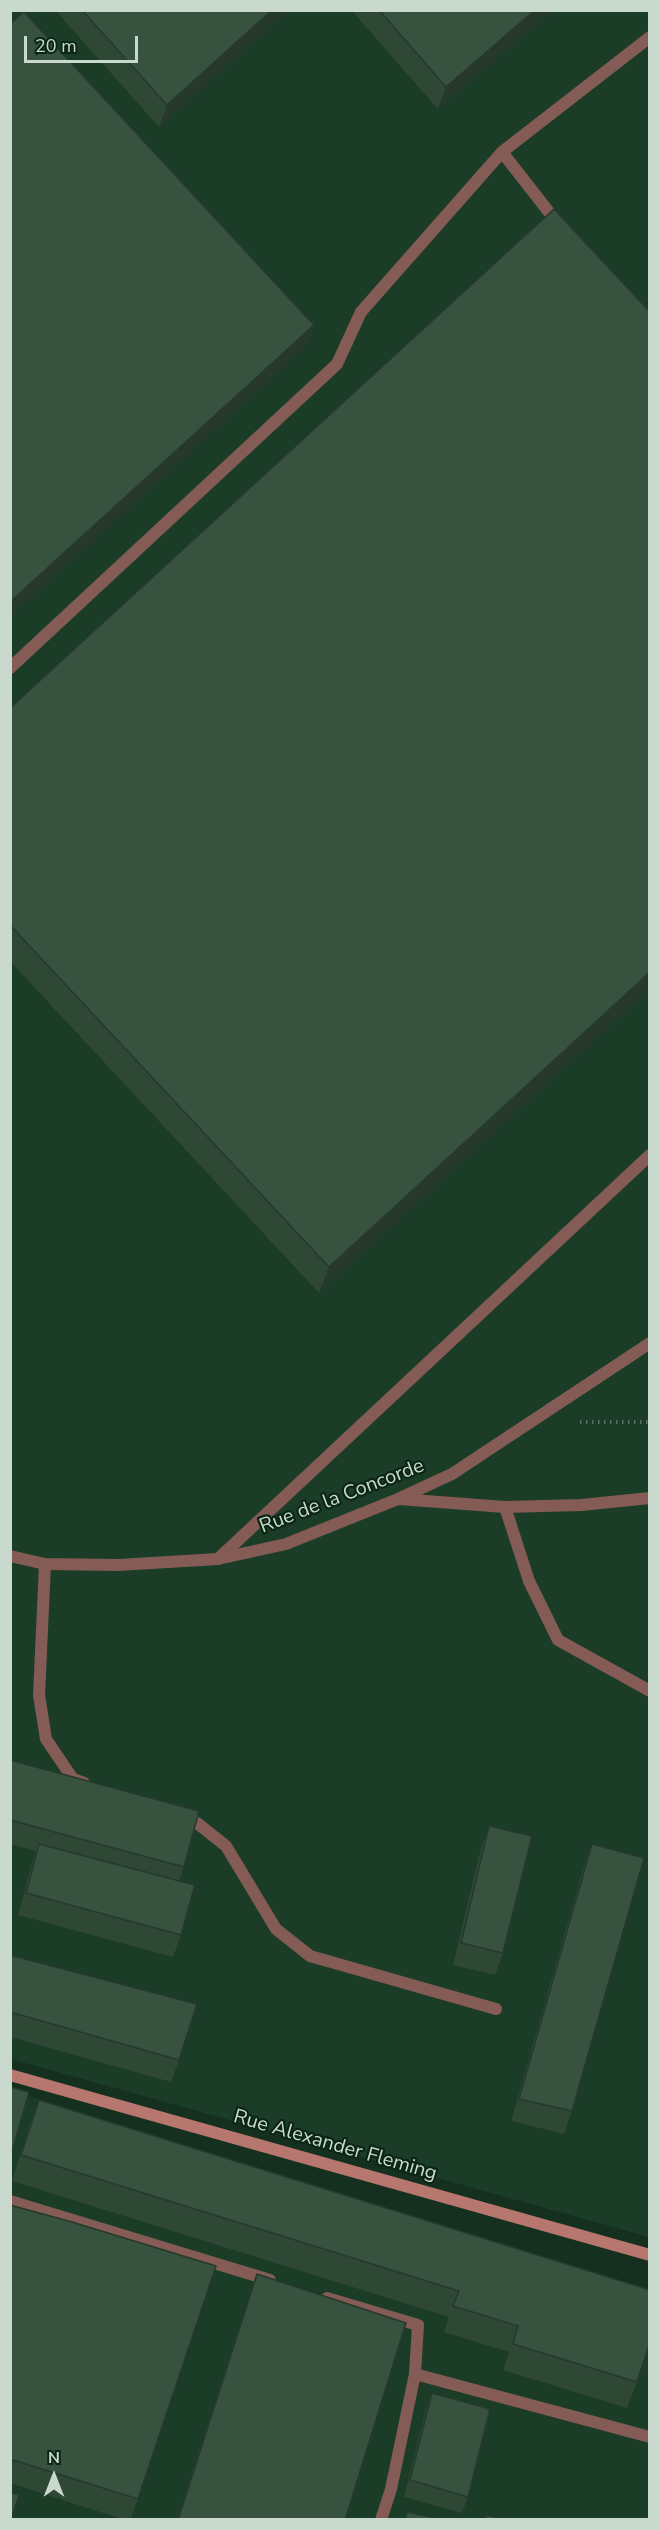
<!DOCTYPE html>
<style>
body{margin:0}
#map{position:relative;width:660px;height:2530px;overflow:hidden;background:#15301e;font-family:"Nunito Sans",sans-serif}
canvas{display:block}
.frame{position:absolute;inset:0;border:12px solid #c9d9cd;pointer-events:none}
.north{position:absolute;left:24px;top:2446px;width:60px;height:60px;-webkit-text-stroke:4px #0b2615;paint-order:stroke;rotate:0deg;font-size:16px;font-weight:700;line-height:24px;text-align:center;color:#c9d9cd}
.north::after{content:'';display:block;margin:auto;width:21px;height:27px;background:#c9d9cd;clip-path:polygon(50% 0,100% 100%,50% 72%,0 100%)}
.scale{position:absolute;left:24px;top:36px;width:114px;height:27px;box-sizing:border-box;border:3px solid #c9d9cd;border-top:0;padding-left:8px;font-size:18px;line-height:21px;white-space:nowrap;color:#c9d9cd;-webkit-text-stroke:4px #0b2615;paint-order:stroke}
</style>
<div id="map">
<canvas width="660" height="2530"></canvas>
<div class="frame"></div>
<div class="north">N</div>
<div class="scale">20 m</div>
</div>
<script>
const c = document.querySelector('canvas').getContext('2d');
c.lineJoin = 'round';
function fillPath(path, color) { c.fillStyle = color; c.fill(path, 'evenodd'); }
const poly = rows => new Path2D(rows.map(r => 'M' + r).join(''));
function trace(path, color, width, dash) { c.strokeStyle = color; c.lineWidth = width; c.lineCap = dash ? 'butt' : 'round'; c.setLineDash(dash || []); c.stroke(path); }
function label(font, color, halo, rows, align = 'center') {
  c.font = font + ' "Nunito Sans",sans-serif'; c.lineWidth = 4.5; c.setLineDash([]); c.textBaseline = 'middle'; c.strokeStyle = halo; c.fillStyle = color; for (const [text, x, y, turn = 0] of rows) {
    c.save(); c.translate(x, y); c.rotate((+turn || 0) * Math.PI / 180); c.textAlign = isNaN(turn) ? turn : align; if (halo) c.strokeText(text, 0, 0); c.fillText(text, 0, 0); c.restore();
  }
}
fillPath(poly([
 [10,11,649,11,649,2237,11,2059],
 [10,2090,649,2296,649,2519,11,2519]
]), '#1b3d27');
trace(poly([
 [580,1422,650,1422]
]), '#5b7262', 4, [1.5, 4.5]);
trace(poly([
 [10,668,337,364,361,312],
 [505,1507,529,1581,558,1640,650,1691],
 [218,1559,650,1155],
 [45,1564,39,1695,46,1739,73,1779,84,1783],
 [182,1818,197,1823,226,1846,276,1929,310,1956,496,2009],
 [10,2201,270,2280],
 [327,2298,418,2325,415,2374,650,2437],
 [381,2520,391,2489,415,2374]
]), '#855b55', 12);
trace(poly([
 [502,152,559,225],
 [361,312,502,152,650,37],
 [399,1499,505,1507,581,1505,650,1498],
 [10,1556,45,1564,118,1565,218,1559,286,1544,398,1499,452,1474,650,1343]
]), '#855b55', 12);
trace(poly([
 [10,2075,650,2255]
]), '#b8776e', 12);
fillPath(poly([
 [55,10,289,10,159,127],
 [351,10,553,10,438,109],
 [650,312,650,989,319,1293,10,961,10,708],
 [10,1760,184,1867,179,1881,181,1935,173,1957,18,1915,31,1866,36,1851,10,1844],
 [489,1826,503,1953,495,1975,453,1965,481,1848],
 [592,1844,572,2111,564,2134,511,2121,584,1866],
 [10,1955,179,2060,171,2082,10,2037],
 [39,2100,650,2290,637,2382,627,2408,503,2370,509,2352,444,2332,449,2317,12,2181,29,2126],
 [10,2205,138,2499,130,2520,125,2520,10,2483],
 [257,2274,345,2520,177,2520,248,2300],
 [432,2393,468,2497,462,2513,404,2497,426,2409]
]), '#2f4735');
fillPath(poly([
 [272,10,289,10,159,127,167,105],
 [535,10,553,10,438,109,446,87],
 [314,325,306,347,10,617,10,602],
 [650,972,650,989,319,1293,329,1267]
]), '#26392b');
const building = poly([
 [82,10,272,10,167,105,82,10],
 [379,10,535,10,446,87,379,10],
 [24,12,314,325,10,602,10,24,24,12],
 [554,209,650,312,650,972,329,1267,10,925,10,708,554,209],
 [10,1760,199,1811,184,1867,10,1820,10,1760],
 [489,1826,532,1836,503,1953,461,1943,489,1826],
 [39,1844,195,1885,181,1935,26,1893,39,1844],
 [592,1844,644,1858,572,2111,519,2099,592,1844],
 [10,1955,197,2004,179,2060,10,2012,10,1955],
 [10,2087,29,2092,13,2148,10,2147,10,2087],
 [39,2100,650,2290,650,2342,637,2382,513,2344,518,2326,453,2306,459,2291,21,2155,39,2100],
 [10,2205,72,2222,216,2266,138,2499,10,2459,10,2205],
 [257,2274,406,2323,345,2520,178,2520,257,2274],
 [432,2393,490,2409,468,2497,410,2480,432,2393],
 [10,2492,19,2495,11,2520,10,2520,10,2492],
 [407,2512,445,2520,405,2520,407,2512],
 [487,2515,504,2520,485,2520,487,2515]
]);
fillPath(building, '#37523e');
trace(building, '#26392b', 1.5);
label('20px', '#c9d9cd', '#0b2615', [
 ["Rue de la Concorde",342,1497,-21],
 ["Rue Alexander Fleming",335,2146,16]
]);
</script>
